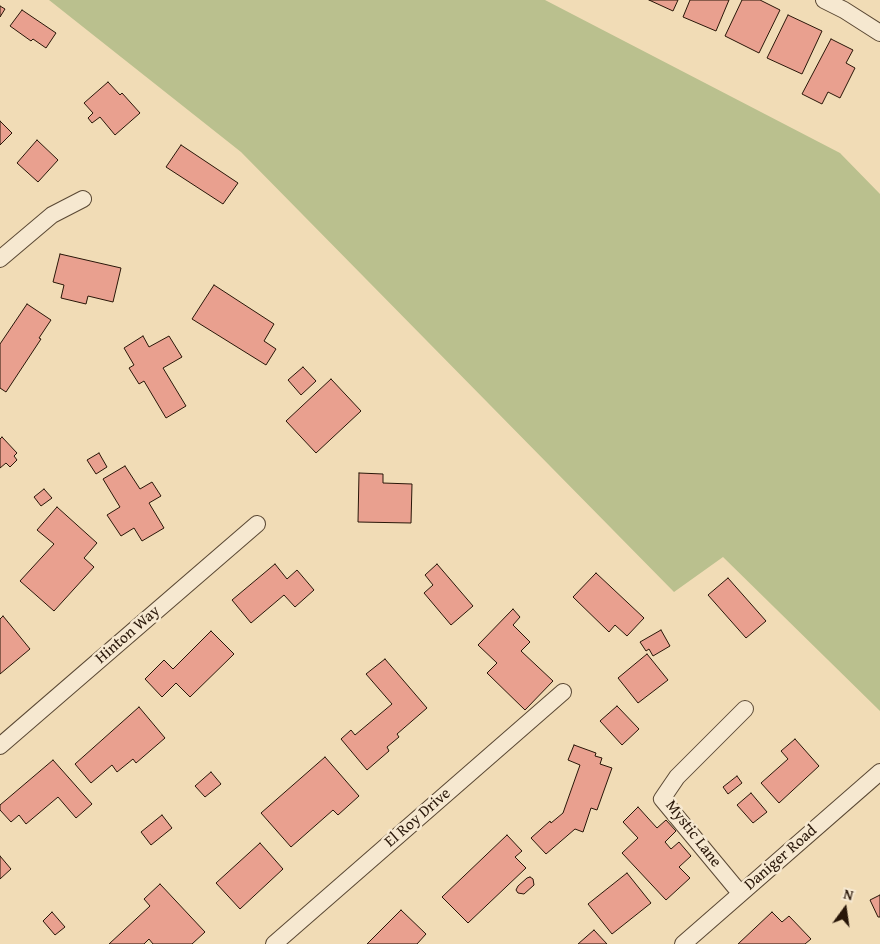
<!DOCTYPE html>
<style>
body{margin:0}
#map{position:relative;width:880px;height:944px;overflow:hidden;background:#f1dcb6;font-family:"Gentium Book Plus",serif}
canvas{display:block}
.north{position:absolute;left:820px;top:884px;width:50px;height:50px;-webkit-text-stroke:4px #f6e8d0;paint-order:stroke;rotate:14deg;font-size:14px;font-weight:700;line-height:20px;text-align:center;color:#281608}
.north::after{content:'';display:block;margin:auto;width:18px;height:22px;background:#281608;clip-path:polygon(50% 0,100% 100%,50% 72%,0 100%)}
</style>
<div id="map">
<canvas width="880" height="944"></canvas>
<div class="north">N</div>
</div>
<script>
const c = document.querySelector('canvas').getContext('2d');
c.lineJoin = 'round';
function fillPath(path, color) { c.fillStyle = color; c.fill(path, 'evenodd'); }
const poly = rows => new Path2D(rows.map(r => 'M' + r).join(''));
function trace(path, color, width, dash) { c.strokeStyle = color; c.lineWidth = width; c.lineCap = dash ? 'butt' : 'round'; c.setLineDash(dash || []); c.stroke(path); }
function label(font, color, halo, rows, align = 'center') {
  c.font = font + ' "Gentium Book Plus",serif'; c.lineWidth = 5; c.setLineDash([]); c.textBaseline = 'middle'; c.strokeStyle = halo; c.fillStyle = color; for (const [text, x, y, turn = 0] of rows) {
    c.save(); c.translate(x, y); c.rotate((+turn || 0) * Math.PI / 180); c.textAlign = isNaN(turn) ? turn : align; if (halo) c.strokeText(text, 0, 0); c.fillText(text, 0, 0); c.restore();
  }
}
fillPath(poly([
 [49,0,545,0,840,153,880,194,880,711,723,557,674,592,241,152]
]), '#bac08e');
const building = poly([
 [649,0,678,0,673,11,649,0],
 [690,0,729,0,716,31,683,17,690,0],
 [742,0,760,0,780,10,759,53,725,36,742,0],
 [0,6,5,9,0,17,0,6],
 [22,10,56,33,46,48,33,39,31,41,10,26,22,10],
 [788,15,822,31,802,74,767,58,788,15],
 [831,39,853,50,846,63,855,68,840,98,828,92,822,104,802,94,831,39],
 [108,82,120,95,122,93,140,113,115,135,100,117,92,123,88,118,93,113,84,103,108,82],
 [0,121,12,133,0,145,0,121],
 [37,140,58,160,38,182,17,163,37,140],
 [181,145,238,183,223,204,166,167,181,145],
 [60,254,121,268,113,302,88,296,86,304,61,298,64,285,53,282,60,254],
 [214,285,274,324,264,341,276,349,266,365,192,319,214,285],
 [27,304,51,320,39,338,41,339,6,392,0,388,0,344,27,304],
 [143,336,149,347,169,336,182,357,163,368,186,406,166,418,144,381,139,384,129,368,134,365,124,348,143,336],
 [303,367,316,381,301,395,288,380,303,367],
 [331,379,361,411,316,453,286,421,331,379],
 [2,437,17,453,14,456,17,460,10,467,6,463,0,468,0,439,2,437],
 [99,453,107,467,96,474,87,460,99,453],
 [125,466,140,489,152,482,161,496,149,503,164,528,142,541,134,528,121,536,107,515,120,507,103,479,125,466],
 [359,473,383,474,383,483,412,484,411,523,358,522,359,473],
 [44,489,52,498,41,506,34,497,44,489],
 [57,507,97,543,84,558,94,567,54,611,20,581,54,544,37,530,57,507],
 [275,564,287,579,297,570,314,590,295,607,284,595,251,623,232,600,275,564],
 [437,564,473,606,451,625,424,593,433,585,425,575,437,564],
 [596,573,644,618,627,636,615,625,609,632,573,597,596,573],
 [728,578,766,621,746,638,708,595,728,578],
 [513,609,520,617,513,625,530,642,521,651,553,681,525,710,487,673,497,663,478,645,513,609],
 [3,616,30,649,0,674,0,619,3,616],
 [661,630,670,646,653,656,649,649,646,651,640,642,661,630],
 [211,631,234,654,190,697,176,683,162,697,145,679,164,660,173,669,211,631],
 [647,654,668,680,638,703,618,678,647,654],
 [385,659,427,708,397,734,399,737,387,747,389,751,367,770,341,739,351,730,355,735,392,704,366,674,385,659],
 [617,706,639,729,622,745,600,721,617,706],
 [139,707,165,738,136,763,133,759,117,772,112,765,91,783,75,764,139,707],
 [795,739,819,766,779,803,761,783,788,759,781,751,795,739],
 [574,745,596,753,595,756,602,758,600,764,612,768,597,810,591,808,583,832,575,829,546,854,531,838,550,821,551,823,563,813,580,765,568,760,574,745],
 [325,757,359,796,338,815,333,810,291,847,261,813,325,757],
 [53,760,92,804,76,818,58,797,26,824,19,815,11,822,0,810,0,805,53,760],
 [211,772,221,784,205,797,195,786,211,772],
 [737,776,742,783,728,794,723,787,737,776],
 [751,793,767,812,753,823,737,805,751,793],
 [638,807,657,828,666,820,676,831,665,842,671,849,679,842,691,856,679,867,690,878,666,900,622,853,638,838,623,822,638,807],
 [162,815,172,828,151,845,141,832,162,815],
 [507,835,522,851,515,857,526,868,468,923,442,897,507,835],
 [260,843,283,869,240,909,216,883,260,843],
 [0,856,11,869,0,879,0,856],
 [627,873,651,903,612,934,588,904,627,873],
 [530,877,533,879,534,885,524,894,518,893,516,890,518,886,527,878,530,877],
 [160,884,205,932,192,944,153,944,149,939,144,944,109,944,150,906,144,899,160,884],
 [880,895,880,917,878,917,870,900,880,895],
 [401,910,426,934,417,944,367,944,401,910],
 [52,912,65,927,55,935,43,921,52,912],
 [772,912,782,922,789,916,811,939,805,944,738,944,772,912],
 [594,930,607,944,578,944,594,930]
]);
fillPath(building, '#e9a08f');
trace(building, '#281608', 1);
const minor = poly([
 [824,0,844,10,880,33],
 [0,259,52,215,83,199],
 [0,746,257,524],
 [740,893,662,799,677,777,745,709],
 [274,944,563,692],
 [683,944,880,772]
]);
trace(minor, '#5a4834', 18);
trace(minor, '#f6e8d0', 16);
label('16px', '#281608', '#f6e8d0', [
 ["Hinton Way",128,635,-41],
 ["El Roy Drive",418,818,-41],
 ["Mystic Lane",693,834,52],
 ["Daniger Road",781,858,-41]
]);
</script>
